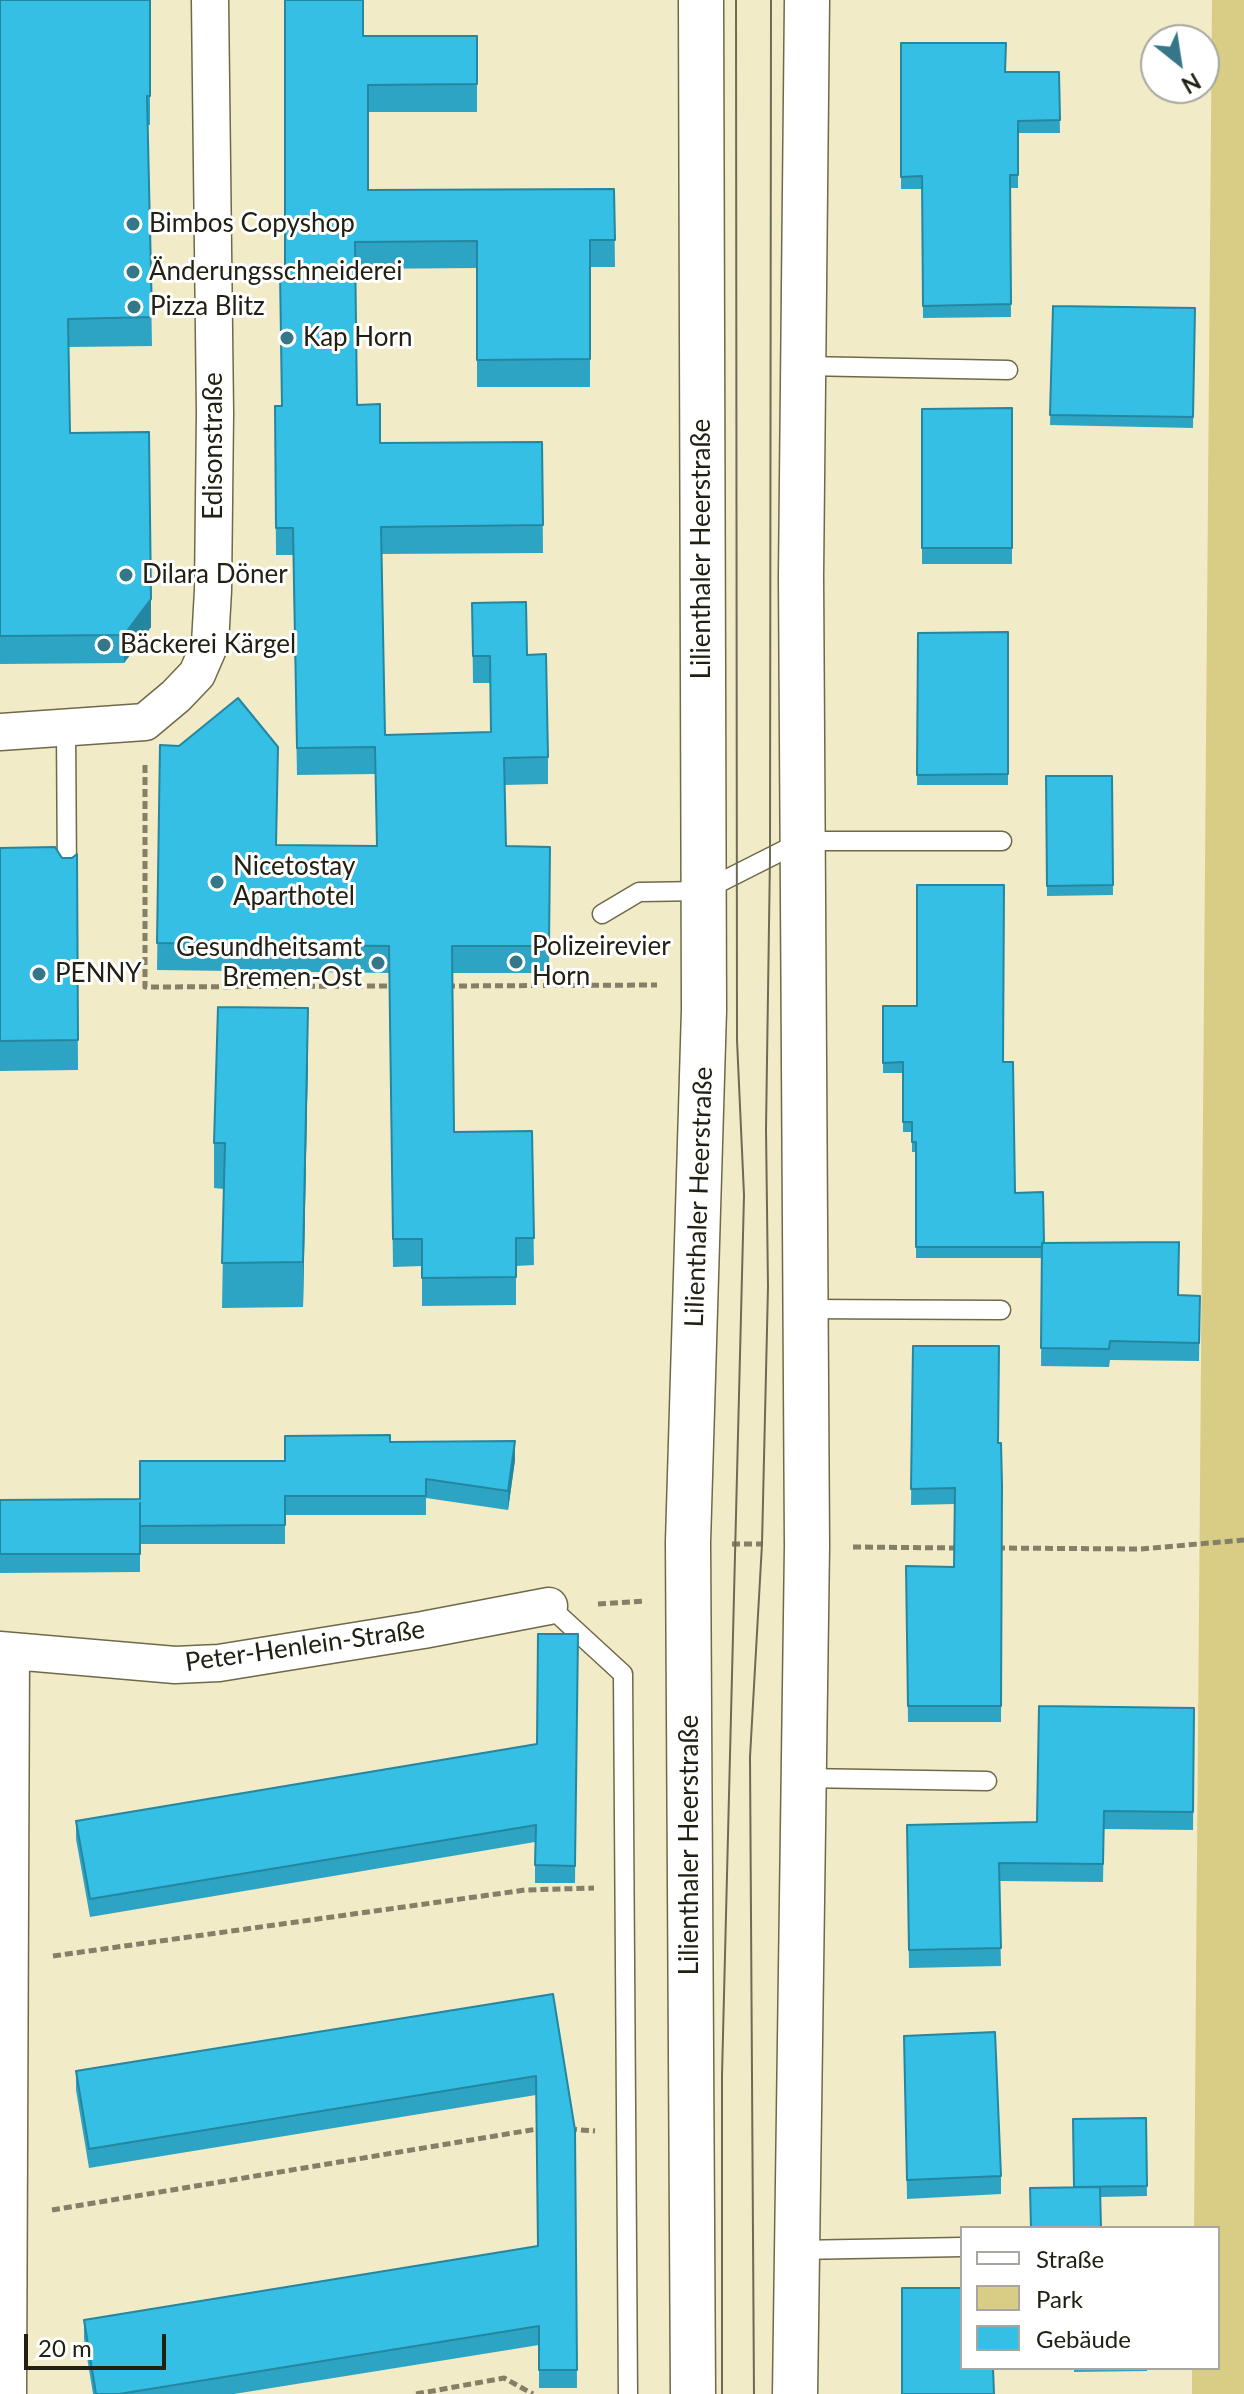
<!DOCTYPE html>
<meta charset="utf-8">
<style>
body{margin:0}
#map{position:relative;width:1244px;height:2394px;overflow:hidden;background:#f1ebc7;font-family:Lato,sans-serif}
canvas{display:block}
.legend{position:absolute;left:960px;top:2226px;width:260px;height:144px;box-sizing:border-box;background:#fff;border:2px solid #a7a6a1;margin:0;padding:10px 14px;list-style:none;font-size:24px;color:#222013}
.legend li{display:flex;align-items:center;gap:16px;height:40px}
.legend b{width:40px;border:2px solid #a7a6a1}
.north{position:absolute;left:1140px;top:24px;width:80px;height:80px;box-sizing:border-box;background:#fff;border:2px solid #a7a6a1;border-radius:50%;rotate:150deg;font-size:22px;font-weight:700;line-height:32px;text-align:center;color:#222013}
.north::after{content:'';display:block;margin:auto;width:28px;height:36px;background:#357689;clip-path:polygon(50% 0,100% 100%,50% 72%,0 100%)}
.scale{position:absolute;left:24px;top:2334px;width:142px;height:36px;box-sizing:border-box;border:4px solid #222013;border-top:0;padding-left:10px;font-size:24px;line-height:28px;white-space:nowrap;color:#222013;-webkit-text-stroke:6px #fff;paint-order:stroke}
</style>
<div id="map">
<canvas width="1244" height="2394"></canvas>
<ul class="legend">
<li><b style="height:10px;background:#fff"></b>Straße</li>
<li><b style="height:22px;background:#d9cd85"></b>Park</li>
<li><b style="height:22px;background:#35bfe4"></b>Gebäude</li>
</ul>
<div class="north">N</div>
<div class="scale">20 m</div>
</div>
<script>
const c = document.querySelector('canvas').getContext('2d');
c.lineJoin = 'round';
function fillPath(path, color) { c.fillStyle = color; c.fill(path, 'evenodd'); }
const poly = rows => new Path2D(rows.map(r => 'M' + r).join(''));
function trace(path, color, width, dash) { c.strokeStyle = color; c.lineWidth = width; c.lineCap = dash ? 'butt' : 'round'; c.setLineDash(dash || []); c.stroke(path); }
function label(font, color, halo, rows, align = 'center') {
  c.font = font + ' Lato,sans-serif'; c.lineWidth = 6; c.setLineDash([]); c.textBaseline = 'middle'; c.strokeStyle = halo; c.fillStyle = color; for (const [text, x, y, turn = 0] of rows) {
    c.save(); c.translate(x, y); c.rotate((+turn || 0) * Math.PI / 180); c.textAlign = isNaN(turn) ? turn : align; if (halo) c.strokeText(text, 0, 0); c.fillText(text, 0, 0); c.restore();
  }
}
fillPath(poly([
 [1212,0,1244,0,1244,2394,1192,2394,1192,2368,1218,2368,1218,2228,1194,2228]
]), '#d9cd85');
const lane = poly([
 [804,366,1008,370],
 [66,728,67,878],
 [602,914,639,892,703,891,802,841,1002,841],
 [804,1309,1001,1310],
 [549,1606,623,1674,628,2394],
 [803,1778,987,1781],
 [797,2250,962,2247]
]);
const street = poly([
 [0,732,145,722,176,696,197,674,210,644,213,590,215,413,210,0],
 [0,1650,175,1665,219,1663,423,1630,549,1606],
 [8,2394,11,1651]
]);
const secondary = poly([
 [693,2394,688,1542,704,1010,701,0],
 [795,2394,807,1546,801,576,807,0]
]);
trace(lane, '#6e6948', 21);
trace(street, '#6e6948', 39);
trace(secondary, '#6e6948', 47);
trace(poly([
 [145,765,145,987,393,986],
 [447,986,657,985],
 [732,1544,762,1544],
 [853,1547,959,1548],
 [997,1548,1141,1549,1244,1540],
 [598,1604,644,1601],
 [53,1956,525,1890,594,1888],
 [569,2129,595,2131],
 [52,2210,543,2128],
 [416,2394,504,2378,533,2394]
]), '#848068', 5, [8, 4]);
trace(lane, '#fff', 18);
trace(street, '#fff', 36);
trace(secondary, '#fff', 44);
trace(poly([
 [722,2394,722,2075,744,1195,737,1040,736,0],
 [754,2394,750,1757,762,1544,768,1287,766,1129,770,857,771,0]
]), '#6e6b55', 2);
fillPath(poly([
 [0,0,150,0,150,125,148,125,152,346,69,347,70,433,151,627,124,663,0,664],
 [363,36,477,36,477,112,368,112,368,190,614,189,615,267,590,267,590,387,477,387,477,268,355,269,357,405,380,443,542,442,543,553,382,554,385,735,491,732,490,683,473,683,472,603,527,655,548,757,548,784,505,785,506,846,550,847,549,973,452,973,454,1132,532,1131,534,1265,516,1266,516,1305,422,1306,422,1266,393,1267,389,973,157,970,160,745,277,845,377,846,375,774,297,775,293,555,276,555,275,406,281,406,285,271],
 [901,43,1006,72,1059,72,1060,133,1018,133,1018,188,1010,188,1011,317,923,318,922,189,901,189],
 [1053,306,1195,308,1193,428,1050,425],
 [1012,408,1012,564,922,564,922,409],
 [1008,632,1008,785,917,785,918,633],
 [1046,776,1112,776,1113,895,1047,896],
 [0,848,62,858,72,858,77,854,78,1070,0,1071],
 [883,1006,1003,1062,1015,1193,1044,1243,1178,1295,1200,1296,1199,1361,1110,1360,1109,1367,1041,1366,1042,1258,916,1258,916,1152,912,1152,912,1132,903,1132,903,1073,883,1073],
 [308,1054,303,1307,222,1308,224,1189,214,1188,214,1143],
 [913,1346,999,1443,1002,1501,1001,1722,908,1722,906,1566,954,1567,955,1504,911,1505],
 [390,1442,515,1460,508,1510,426,1498,426,1515,285,1515,285,1544,140,1544,140,1522,140,1572,0,1573,0,1500,140,1499,285,1461],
 [578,1634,575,1883,535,1883,535,1842,90,1917,76,1839,76,1821,537,1744],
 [1194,1708,1193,1830,1104,1829,1103,1882,999,1881,1001,1966,909,1968,907,1825,1037,1822],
 [553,1994,575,2130,577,2388,539,2388,539,2345,234,2394,93,2394,84,2339,84,2320,538,2246,536,2095,89,2168,76,2090,76,2071],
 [904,2036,1001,2176,1001,2194,907,2199],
 [1146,2118,1147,2196,1101,2197,1074,2187],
 [1074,2368,1147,2368,1147,2371,1074,2372]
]), '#2ea4c4');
fillPath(poly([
 [151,599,151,627,124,663,124,635],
 [308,1008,308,1054,303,1307,303,1262],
 [515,1441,515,1460,508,1510,508,1491]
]), '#2586a0');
const building = poly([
 [0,0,150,0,150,96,147,96,152,317,68,319,70,433,149,432,151,599,124,635,0,636,0,0],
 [285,0,363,0,363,36,477,36,477,84,368,85,368,190,614,189,615,240,590,240,590,359,477,360,477,241,355,242,357,405,380,404,380,443,542,442,543,525,381,527,385,735,491,732,490,656,473,656,472,603,526,602,527,655,546,654,548,757,504,758,506,846,550,847,549,946,452,946,454,1132,532,1131,534,1238,516,1238,516,1277,422,1278,422,1239,393,1239,389,946,157,943,160,745,179,746,238,698,278,747,276,845,377,846,375,747,297,748,293,528,276,528,275,406,282,406,280,271,285,271,285,0],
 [901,43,1006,43,1005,72,1059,72,1060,120,1018,121,1018,175,1010,175,1011,304,923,306,922,176,901,177,901,43],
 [1053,306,1195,308,1193,417,1050,415,1053,306],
 [1012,408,1012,548,922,548,922,409,1012,408],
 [1008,632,1008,774,917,775,918,633,1008,632],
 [1046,776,1112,776,1113,885,1047,886,1046,776],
 [55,847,62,858,72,858,77,854,78,1040,0,1041,0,848,55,847],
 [917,885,1004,885,1003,1062,1013,1062,1015,1193,1043,1192,1044,1242,1042,1243,1042,1247,916,1247,916,1142,912,1142,912,1122,903,1122,903,1062,883,1063,883,1006,917,1006,917,885],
 [218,1007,308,1008,303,1262,222,1263,225,1143,214,1143,218,1007],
 [1179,1242,1178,1295,1200,1296,1199,1343,1110,1341,1109,1349,1041,1348,1042,1243,1179,1242],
 [913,1346,999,1346,998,1443,1001,1443,1002,1485,1001,1706,908,1706,906,1566,954,1567,955,1488,911,1489,913,1346],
 [390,1435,390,1442,515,1441,508,1491,426,1479,426,1496,285,1496,285,1525,140,1526,140,1503,140,1554,0,1554,0,1500,140,1499,140,1461,285,1461,285,1436,390,1435],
 [538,1634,578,1634,575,1866,535,1865,536,1825,90,1899,76,1821,537,1744,538,1634],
 [1039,1706,1194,1708,1193,1812,1104,1811,1103,1864,999,1863,1001,1948,909,1950,907,1825,1037,1822,1039,1706],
 [553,1994,575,2130,577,2370,539,2370,539,2326,119,2394,96,2394,84,2320,538,2246,536,2076,89,2149,76,2071,553,1994],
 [995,2032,1001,2176,907,2180,904,2036,995,2032],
 [1146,2118,1147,2186,1074,2187,1073,2119,1146,2118],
 [1100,2187,1101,2228,1031,2228,1030,2188,1100,2187],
 [902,2288,962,2288,962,2368,993,2368,994,2394,902,2394,902,2288]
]);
fillPath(building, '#35bfe4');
trace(building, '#2586a0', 2);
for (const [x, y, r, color] of [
 [133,224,8,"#357689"],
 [133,272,8,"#357689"],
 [134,307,8,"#357689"],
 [287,338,8,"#357689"],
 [126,575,8,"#357689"],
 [104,645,8,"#357689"],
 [217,882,8,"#357689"],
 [516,962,8,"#357689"],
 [378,963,8,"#357689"],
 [39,974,8,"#357689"]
]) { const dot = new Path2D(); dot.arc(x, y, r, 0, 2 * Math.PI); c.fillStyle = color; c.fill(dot); trace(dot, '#fff', 3); }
label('26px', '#222013', '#fff', [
 ["Bimbos Copyshop",149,224],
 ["Änderungsschneiderei",149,272],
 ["Pizza Blitz",150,307],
 ["Kap Horn",303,338],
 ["Dilara Döner",142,575],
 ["Bäckerei Kärgel",120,645],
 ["Nicetostay",233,867],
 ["Aparthotel",233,897],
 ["Polizeirevier",532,947],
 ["Horn",532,977],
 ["Gesundheitsamt",362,948,"right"],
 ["Bremen-Ost",362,978,"right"],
 ["PENNY",55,974]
], 'left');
label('26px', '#222013', '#fff', [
 ["Edisonstraße",214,446,-90],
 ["Lilienthaler Heerstraße",702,549,-90],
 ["Lilienthaler Heerstraße",699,1197,-88],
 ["Peter-Henlein-Straße",305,1646,-8],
 ["Lilienthaler Heerstraße",690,1845,-90]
]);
</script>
